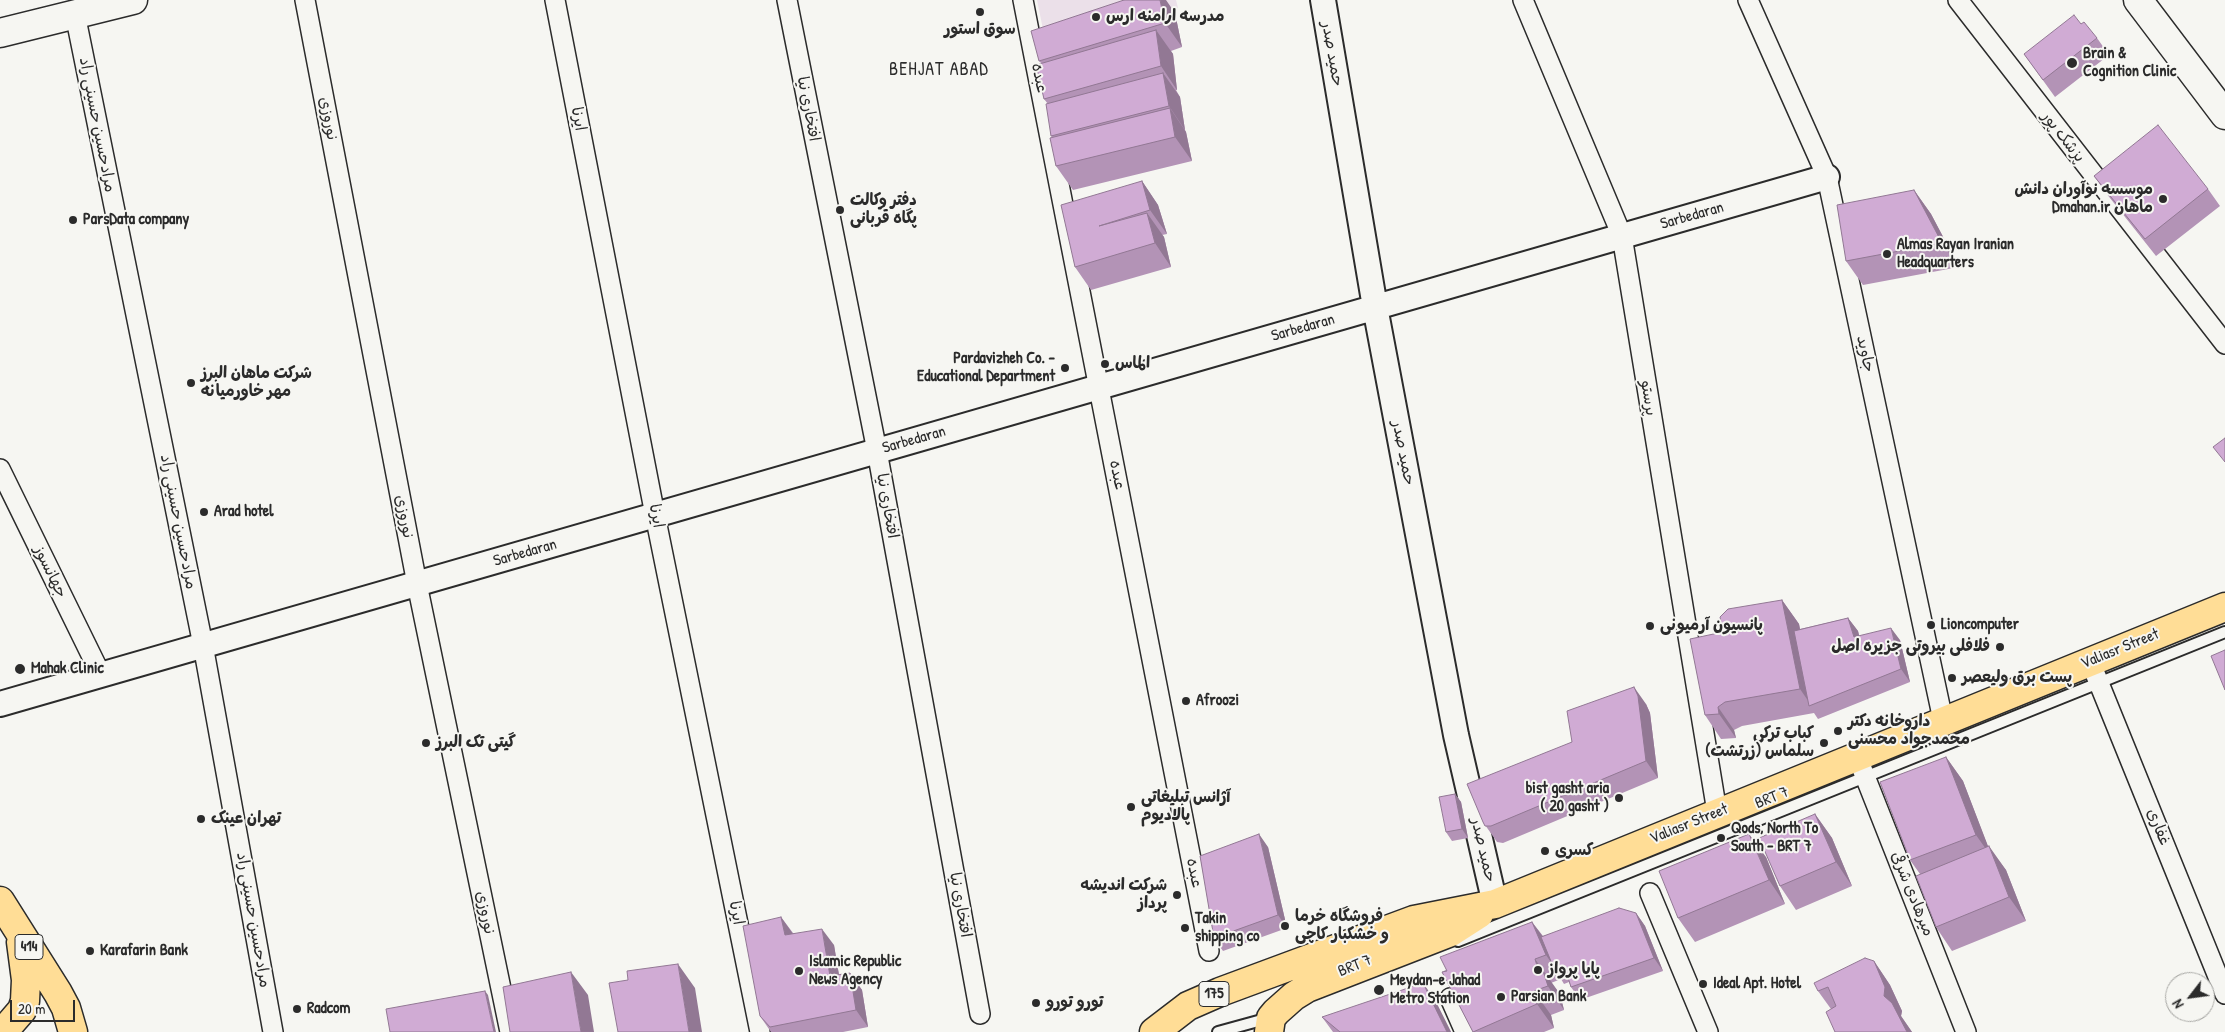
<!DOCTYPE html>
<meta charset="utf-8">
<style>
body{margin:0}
#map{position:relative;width:2225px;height:1032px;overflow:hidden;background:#f6f6f2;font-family:"Patrick Hand",sans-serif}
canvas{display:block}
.north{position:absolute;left:2165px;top:972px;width:50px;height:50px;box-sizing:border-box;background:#f6f6f2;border:1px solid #a5a5a2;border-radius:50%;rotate:240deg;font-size:14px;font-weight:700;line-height:20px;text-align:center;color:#2b2b2b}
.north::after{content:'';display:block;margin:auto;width:18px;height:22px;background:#2b2b2b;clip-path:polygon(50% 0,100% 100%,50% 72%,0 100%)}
.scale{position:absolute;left:10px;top:1000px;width:65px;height:22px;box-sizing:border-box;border:2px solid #2b2b2b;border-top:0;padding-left:6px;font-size:15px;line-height:18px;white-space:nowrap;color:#2b2b2b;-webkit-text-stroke:4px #f6f6f2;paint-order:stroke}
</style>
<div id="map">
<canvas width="2225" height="1032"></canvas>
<div class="north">N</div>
<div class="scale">20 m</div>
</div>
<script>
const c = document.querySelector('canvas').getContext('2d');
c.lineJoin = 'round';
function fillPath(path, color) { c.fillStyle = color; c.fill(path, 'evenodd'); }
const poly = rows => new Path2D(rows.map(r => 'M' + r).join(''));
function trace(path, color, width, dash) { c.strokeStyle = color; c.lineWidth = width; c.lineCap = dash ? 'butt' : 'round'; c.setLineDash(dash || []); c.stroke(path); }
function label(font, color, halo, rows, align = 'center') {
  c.font = font + ' "Patrick Hand","Playpen Sans Arabic",sans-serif'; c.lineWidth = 4; c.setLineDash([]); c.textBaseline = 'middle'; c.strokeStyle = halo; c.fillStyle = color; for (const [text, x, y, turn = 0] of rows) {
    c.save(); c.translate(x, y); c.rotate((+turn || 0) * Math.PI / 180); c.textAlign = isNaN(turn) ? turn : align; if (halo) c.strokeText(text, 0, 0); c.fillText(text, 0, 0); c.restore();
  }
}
fillPath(poly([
 [1037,0,1176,0,1178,8,1047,49]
]), '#ebe0e9');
const service = poly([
 [1458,941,2225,632],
 [1218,1032,1269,1018]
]);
const minor = poly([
 [305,0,417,584,510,1032],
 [555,0,655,515,760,1032],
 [787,0,877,451,980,1014],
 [1023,0,1209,951],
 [1523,0,1622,236,1717,812],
 [1748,0,1827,177,1943,720],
 [1958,0,2225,344],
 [75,14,203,645,273,1032],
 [0,469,101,675],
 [2090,661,2225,994],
 [1857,756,1966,1032],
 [1650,893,1708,1032],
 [1450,998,1465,1032]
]);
const tertiary = poly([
 [1323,0,1375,307,1456,735,1495,904],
 [0,704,1827,177]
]);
const secondary = poly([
 [2138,0,2225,115],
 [0,33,133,0]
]);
const primary = poly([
 [0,901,58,993,66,1008,73,1032],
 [3,1032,22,1010,25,1001,26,980,21,942],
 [1154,1032,1188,1006,1220,992,1414,920,1495,904,2225,607],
 [1269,1032,1271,1018,1276,1012,1294,996,1307,988,1451,932,1479,914]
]);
trace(service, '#2b2b2b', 14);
trace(minor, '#2b2b2b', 22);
trace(tertiary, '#2b2b2b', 28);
trace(secondary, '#2b2b2b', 31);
trace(primary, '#2b2b2b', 31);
trace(service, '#f6f6f2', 10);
trace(minor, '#f6f6f2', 19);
trace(tertiary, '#f6f6f2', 24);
trace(secondary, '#f6f6f2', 28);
trace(primary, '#ffdd96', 28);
fillPath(poly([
 [1175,13,1182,47,1171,51,1173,54,1177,90,1176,90,1180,97,1185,130,1186,132,1192,161,1073,190,1056,166,1053,138,1051,136,1048,104,1044,99,1041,63,1039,61],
 [2081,24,2097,38,2109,55,2055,97,2024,54],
 [2094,176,2208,189,2220,206,2156,256,2106,193],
 [1142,181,1158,205,1167,234,1162,235,1164,237,1171,267,1091,290,1075,267],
 [1914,190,1931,214,1959,267,1863,285,1846,261],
 [1782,600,1799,624,1800,629,1848,618,1858,631,1859,636,1900,640,1910,682,1818,719,1814,713,1742,726,1734,730,1736,738,1721,739,1705,715,1723,632],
 [1646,704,1650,713,1658,778,1503,843,1497,842,1483,822,1572,742],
 [1946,757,1963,781,1988,847,2006,870,2026,921,1952,951,1936,927,1920,874,1910,860],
 [1455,794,1461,802,1468,838,1452,841,1446,832],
 [1815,814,1832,838,1852,886,1796,910,1780,886],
 [1268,847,1287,928,1223,951,1214,938],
 [1766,857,1785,904,1695,942,1678,918],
 [1636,913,1645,926,1663,971,1580,1000,1571,987,1569,982,1564,984,1561,979,1551,983,1560,994,1564,1010,1551,1015,1554,1028,1544,1032,1473,1032,1442,972,1532,922,1543,936],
 [781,917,793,933,834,945,839,975,850,973,862,990,868,1027,843,1032,771,1032,760,1016],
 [1874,961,1890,985,1902,1011,1901,1016,1912,1032,1835,1032,1831,1009,1818,991],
 [1435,1000,1451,1032,1333,1032,1322,1017]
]), '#b393b6');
fillPath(poly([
 [1160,0,1166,0,1175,13,1182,47,1165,23],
 [1156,30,1173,54,1177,90,1161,66],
 [1163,73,1180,97,1185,130,1169,106],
 [1170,108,1186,132,1192,161,1175,137],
 [1142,181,1158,205,1167,234,1150,210],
 [1914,190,1931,214,1959,267,1942,243],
 [1147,213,1164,237,1171,267,1155,243],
 [1782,600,1799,624,1814,704,1811,705,1800,689],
 [1848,618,1858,631,1863,650,1854,637],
 [1891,628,1900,640,1910,682,1901,669],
 [1634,687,1646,704,1650,713,1658,778,1646,761],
 [1718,707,1734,730,1736,738,1719,714],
 [1946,757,1963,781,1993,859,1976,835],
 [1455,794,1461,802,1468,838,1462,829],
 [1815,814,1832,838,1852,886,1836,862],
 [1259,834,1268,847,1287,928,1278,915],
 [1749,834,1766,857,1785,904,1769,880],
 [1989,846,2006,870,2026,921,2009,897],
 [1636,913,1645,926,1663,971,1654,958],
 [781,917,793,934,785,935],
 [1532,922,1549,945,1557,971,1546,955],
 [822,929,834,945,842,993,830,976],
 [1535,959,1560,994,1564,1010,1539,973],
 [1874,961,1890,985,1902,1011,1901,1016,1912,1032,1907,1032,1884,996],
 [678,964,695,988,702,1032,689,1032],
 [571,972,588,995,594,1032,581,1032],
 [850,973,862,990,868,1027,856,1010],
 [1423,983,1435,1000,1451,1032,1447,1032],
 [485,991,488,995,496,1032,494,1032],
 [1534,991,1551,1015,1554,1028,1537,1004]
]), '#927894');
const building = poly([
 [1124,0,1160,0,1165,23,1039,61,1031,31,1124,0],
 [2074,15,2081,24,2084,22,2097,38,2043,80,2024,54,2074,15],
 [1156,30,1161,66,1044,99,1036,65,1156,30],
 [1163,73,1169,106,1051,136,1046,104,1163,73],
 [1170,108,1175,137,1056,166,1050,138,1170,108],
 [2158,125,2208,189,2145,239,2094,176,2158,125],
 [1142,181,1150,210,1099,226,1147,213,1155,243,1075,267,1061,205,1142,181],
 [1914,190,1942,243,1846,261,1837,205,1914,190],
 [2225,438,2225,462,2213,447,2225,438],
 [1782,600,1800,689,1725,702,1718,707,1719,714,1705,715,1690,639,1723,632,1720,617,1728,609,1782,600],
 [1848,618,1854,637,1891,628,1901,669,1809,706,1794,631,1848,618],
 [2225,650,2225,690,2211,656,2225,650],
 [1634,687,1638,696,1646,761,1491,826,1485,826,1483,822,1467,784,1572,742,1567,711,1634,687],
 [1946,757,1976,835,1910,860,1880,782,1946,757],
 [1455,794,1462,829,1446,832,1439,797,1455,794],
 [1815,814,1836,862,1780,886,1759,838,1815,814],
 [1259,834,1278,915,1214,938,1200,856,1259,834],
 [1749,834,1769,880,1678,918,1659,871,1749,834],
 [1989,846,2009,897,1936,927,1916,876,1989,846],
 [1619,908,1636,913,1654,958,1571,987,1565,968,1555,971,1541,937,1619,908],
 [781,917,785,935,822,929,830,976,850,973,856,1010,770,1027,760,1016,743,926,781,917],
 [1532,922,1546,955,1535,959,1539,973,1543,971,1548,986,1534,991,1537,1004,1473,1032,1442,972,1447,971,1440,957,1532,922],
 [1865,958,1874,961,1885,987,1884,996,1892,1003,1907,1032,1835,1032,1826,1012,1836,1006,1828,987,1818,991,1814,983,1865,958],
 [678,964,689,1032,618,1032,609,983,628,980,627,971,678,964],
 [571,972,581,1032,510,1032,503,987,571,972],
 [1423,983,1447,1032,1340,1032,1322,1017,1423,983],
 [485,991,494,1032,390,1032,386,1009,485,991]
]);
fillPath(building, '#d0abd4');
trace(building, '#927894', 1);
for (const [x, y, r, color] of [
 [980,12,5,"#2b2b2b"],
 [1096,17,5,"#2b2b2b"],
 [2072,63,6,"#2b2b2b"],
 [2163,199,5,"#2b2b2b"],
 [840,210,5,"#2b2b2b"],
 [73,220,5,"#2b2b2b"],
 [1887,254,5,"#2b2b2b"],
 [1105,364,5,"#2b2b2b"],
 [1065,368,5,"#2b2b2b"],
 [191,383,5,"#2b2b2b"],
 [204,512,5,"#2b2b2b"],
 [1931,625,5,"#2b2b2b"],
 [1650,626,5,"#2b2b2b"],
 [2000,647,5,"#2b2b2b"],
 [20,669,6,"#2b2b2b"],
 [1952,678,5,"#2b2b2b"],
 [1186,701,5,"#2b2b2b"],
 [1838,731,5,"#2b2b2b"],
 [426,743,5,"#2b2b2b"],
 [1824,743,5,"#2b2b2b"],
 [1619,798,5,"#2b2b2b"],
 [1131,807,5,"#2b2b2b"],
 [201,819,5,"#2b2b2b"],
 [1721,838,5,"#2b2b2b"],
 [1545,851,5,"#2b2b2b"],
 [1177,895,5,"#2b2b2b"],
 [1285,926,5,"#2b2b2b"],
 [1185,928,5,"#2b2b2b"],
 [90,951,5,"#2b2b2b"],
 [1538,970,5,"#2b2b2b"],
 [799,971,5,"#2b2b2b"],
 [1703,984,5,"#2b2b2b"],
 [1379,990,6,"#2b2b2b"],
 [1501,997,5,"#2b2b2b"],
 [1036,1003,5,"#2b2b2b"],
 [297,1009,5,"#2b2b2b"]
]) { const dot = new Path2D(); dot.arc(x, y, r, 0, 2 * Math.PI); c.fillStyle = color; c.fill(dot); trace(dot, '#f6f6f2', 2); }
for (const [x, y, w] of [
 [29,947,28],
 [1214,994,30]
]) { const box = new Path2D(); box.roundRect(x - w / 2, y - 12.5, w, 25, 4); c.fillStyle = '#f6f6f2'; c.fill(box); trace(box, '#2b2b2b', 1); }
label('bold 15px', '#2b2b2b', null, [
 ["414",29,947],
 ["175",1214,994]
]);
label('bold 16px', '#2b2b2b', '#f6f6f2', [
 ["مدرسه ارامنه ارس",1106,17],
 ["سوق استور",980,30,"center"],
 ["Brain &",2083,54],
 ["Cognition Clinic",2083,72],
 ["موسسه نوآوران دانش",2153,190,"right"],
 ["Dmahan.ir ماهان",2153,208,"right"],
 ["دفتر وکالت",850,201],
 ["پگاه قربانی",850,219],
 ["ParsData company",83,220],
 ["Almas Rayan Iranian",1897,245],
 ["Headquarters",1897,263],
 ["Pardavizheh Co. -",1055,359,"right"],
 ["Educational Department",1055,377,"right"],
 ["الماس",1115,364],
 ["شرکت ماهان البرز",201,374],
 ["مهر خاورمیانه",201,392],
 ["Arad hotel",214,512],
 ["Lioncomputer",1941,625],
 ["پانسیون آرمیونی",1660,626],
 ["فلافلی بیروتی جزیره اصل",1990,647,"right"],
 ["Mahak Clinic",31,669],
 ["پست برق ولیعصر",1962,678],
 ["Afroozi",1196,701],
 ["داروخانه دکتر",1848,722],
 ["محمدجواد محسنی",1848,740],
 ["کباب ترکی",1814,734,"right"],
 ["سلماس (زرتشت)",1814,752,"right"],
 ["گیتی تک البرز",436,743],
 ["bist gasht aria",1609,789,"right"],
 ["( 20 gasht )",1609,807,"right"],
 ["آژانس تبلیغاتی",1141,798],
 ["پالادیوم",1141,816],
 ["تهران عینک",211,819],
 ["Qods, North To",1731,829],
 ["South - BRT 7",1731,847],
 ["كسرى",1555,851],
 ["شرکت اندیشه",1167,886,"right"],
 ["پرداز",1167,904,"right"],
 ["فروشگاه خرما",1295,917],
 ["و خشکبار کاچی",1295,935],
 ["Takin",1195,919],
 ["shipping co",1195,937],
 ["Karafarin Bank",100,951],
 ["Islamic Republic",809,962],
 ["News Agency",809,980],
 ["پایا پرواز",1548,970],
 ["Meydan-e Jahad",1390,981],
 ["Metro Station",1390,999],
 ["Ideal Apt. Hotel",1713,984],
 ["Parsian Bank",1511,997],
 ["تورو تورو",1046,1003],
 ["Radcom",307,1009]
], 'left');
label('16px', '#2b2b2b', '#f6f6f2', [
 ["حمید صدر",1332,54,80],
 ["عبده",1039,78,79],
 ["افتخاری نیا",808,109,79],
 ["نوروزی",328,119,79],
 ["ايرنا",578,119,79],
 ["مرادحسین حسینی راد",97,125,79],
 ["پزشک پور",2063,137,52],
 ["Sarbedaran",1692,216,-16],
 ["Sarbedaran",1303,328,-16],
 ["جاوید",1865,354,78],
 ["پرستو",1648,398,81],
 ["Sarbedaran",914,440,-16],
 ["حمید صدر",1403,453,79],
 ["عبده",1117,475,79],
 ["افتخاری نیا",887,506,80],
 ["ايرنا",656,516,79],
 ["نوروزی",404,517,79],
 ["مرادحسین حسینی راد",178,522,79],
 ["Sarbedaran",525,553,-16],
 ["جهانسوز",50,572,64],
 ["Valiasr Street",2120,649,-22],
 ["BRT 7",1772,798,-22],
 ["Valiasr Street",1689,824,-22],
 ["غفاری",2158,827,68],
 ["حمید صدر",1483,850,77],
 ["عبده",1194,873,79],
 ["میرهادی شرقی",1912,894,68],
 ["افتخاری نیا",960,905,80],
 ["نوروزی",485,913,78],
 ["ايرنا",736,913,79],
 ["مرادحسین حسینی راد",253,920,80],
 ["BRT 7",1355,966,-22]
]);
c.letterSpacing = '1px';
label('18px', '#2b2b2b', '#f6f6f2', [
 ["BEHJAT ABAD",939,70]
]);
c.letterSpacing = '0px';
</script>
